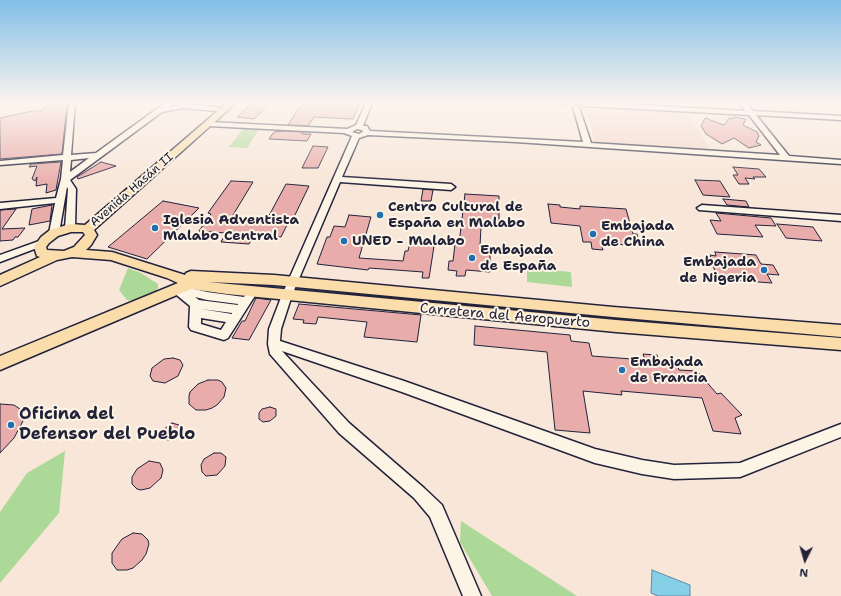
<!DOCTYPE html>
<meta charset="utf-8">
<style>
body{margin:0}
#map{position:relative;width:841px;height:596px;overflow:hidden;background:#f8e7d9;font-family:"Shantell Sans",sans-serif}
canvas{display:block}
.north{position:absolute;left:785px;top:540px;width:40px;height:40px;-webkit-text-stroke:3px #fcf5e5;paint-order:stroke;rotate:185deg;font-size:11px;font-weight:700;line-height:16px;text-align:center;color:#22223b}
.north::after{content:'';display:block;margin:auto;width:14px;height:18px;background:#22223b;clip-path:polygon(50% 0,100% 100%,50% 72%,0 100%)}
</style>
<div id="map">
<canvas width="841" height="596"></canvas>
<div class="north">N</div>
</div>
<script>
const c = document.querySelector('canvas').getContext('2d');
c.lineJoin = 'round';
function fillPath(path, color) { c.fillStyle = color; c.fill(path, 'evenodd'); }
const poly = rows => new Path2D(rows.map(r => 'M' + r).join(''));
function trace(path, color, width, dash) { c.strokeStyle = color; c.lineWidth = width; c.lineCap = dash ? 'butt' : 'round'; c.setLineDash(dash || []); c.stroke(path); }
function label(font, color, halo, rows, align = 'center') {
  c.font = font + ' "Shantell Sans",sans-serif'; c.lineWidth = 4; c.setLineDash([]); c.textBaseline = 'middle'; c.strokeStyle = halo; c.fillStyle = color; for (const [text, x, y, turn = 0] of rows) {
    c.save(); c.translate(x, y); c.rotate((+turn || 0) * Math.PI / 180); c.textAlign = isNaN(turn) ? turn : align; if (halo) c.strokeText(text, 0, 0); c.fillText(text, 0, 0); c.restore();
  }
}
fillPath(poly([
 [598,108,609,109,617,114,627,115,636,110,689,114,711,152,595,144,588,114]
]), '#f3d6cb');
fillPath(poly([
 [244,127,260,128,247,148,229,147],
 [128,268,141,273,158,284,158,288,155,293,134,301,127,300,119,290],
 [527,268,571,272,572,287,527,282],
 [65,451,59,513,0,583,0,512,27,473],
 [461,521,577,596,492,596,460,542]
]), '#acd998');
const water = poly([
 [652,570,690,585,690,596,658,596,651,593,652,570]
]);
fillPath(water, '#86d0e7');
trace(water, '#5e8aa2', 1);
const building = poly([
 [49,103,67,103,62,154,0,159,0,118,37,110,40,112,49,103],
 [252,103,270,103,254,119,237,117,252,103],
 [302,103,360,103,353,119,314,117,308,126,288,125,302,103],
 [734,117,746,119,743,125,757,132,759,136,756,142,761,145,749,148,734,138,722,144,706,134,701,126,705,118,724,125,729,118,733,119,734,117],
 [284,131,303,132,302,134,311,134,307,141,269,139,274,132,284,131],
 [313,146,328,147,318,168,302,168,313,146],
 [61,162,56,190,46,193,47,184,36,186,37,177,35,181,32,179,37,166,29,167,31,164,61,162],
 [101,162,116,166,78,179,77,177,101,162],
 [733,167,759,169,766,177,753,177,755,179,745,178,749,184,739,184,733,175,738,175,733,167],
 [695,180,720,181,730,197,703,195,695,180],
 [231,181,253,182,230,220,265,223,286,184,309,186,293,219,290,219,281,237,254,235,249,244,221,242,226,233,199,231,211,214,208,213,231,181],
 [423,189,433,190,431,201,421,201,423,189],
 [465,194,499,196,499,221,490,221,490,227,481,227,480,246,490,247,490,272,466,270,465,276,456,276,457,271,448,270,449,261,453,261,455,244,459,244,465,194],
 [723,199,746,201,749,207,727,205,723,199],
 [163,201,199,208,147,259,108,247,163,201],
 [548,204,560,205,560,207,580,209,580,206,626,209,633,234,637,234,640,246,601,243,603,250,592,249,591,242,583,242,580,226,551,223,548,204],
 [52,205,50,221,29,225,32,209,52,205],
 [16,209,2,229,25,228,18,237,15,237,13,240,0,241,0,210,16,209],
 [716,213,771,218,776,226,755,225,763,237,717,234,710,220,721,221,716,213],
 [349,215,371,217,359,258,403,261,405,251,408,251,411,238,435,240,429,278,422,278,423,272,369,268,368,270,317,264,327,237,330,237,334,226,345,227,349,215],
 [777,224,813,227,822,241,786,238,777,224],
 [715,252,756,255,761,264,773,265,779,275,767,274,772,283,718,279,710,258,711,258,710,255,716,256,715,252],
 [256,298,271,300,249,340,232,338,242,321,245,321,256,298],
 [299,304,421,315,417,342,364,337,367,322,318,317,316,324,303,323,304,320,293,319,299,304],
 [475,326,570,335,571,341,589,343,592,356,645,360,643,354,657,355,658,360,676,361,679,370,697,371,717,394,721,393,742,415,735,418,741,434,713,431,702,398,621,391,622,395,583,391,590,433,555,430,547,352,474,345,475,326],
 [173,358,180,360,183,365,178,376,165,383,153,381,150,376,152,368,164,359,173,358],
 [208,380,218,380,222,382,226,388,224,397,217,405,212,408,206,410,196,410,189,404,189,396,190,392,198,384,208,380],
 [0,404,14,405,20,409,23,414,23,421,14,438,0,453,0,404],
 [270,407,276,409,276,416,270,421,263,422,259,419,259,413,262,409,270,407],
 [172,423,179,425,181,428,180,433,173,439,168,440,163,438,162,434,163,430,172,423],
 [214,453,221,453,226,457,225,466,217,475,206,476,202,472,201,465,204,459,214,453],
 [149,461,160,463,163,470,161,478,150,488,141,490,137,489,132,484,132,477,137,469,149,461],
 [133,533,142,534,148,540,149,544,146,554,142,560,133,568,127,570,117,570,112,563,112,553,122,539,133,533]
]);
fillPath(building, '#e8adab');
trace(building, '#22223b', 1);
const minor = poly([
 [69,103,75,103,71,155,96,153,165,103,173,103,169,107,183,104,217,107,220,109,217,111,183,108,162,112,70,180,76,189,75,228,70,231,65,228,68,189,67,187,59,233,54,236,49,233,55,203,0,209,0,203,56,198,61,179,63,160,0,165,0,161,63,155,69,103],
 [89,158,70,172,71,160,89,158],
 [366,103,372,103,363,126,367,126,370,131,583,142,573,107,576,105,579,107,591,143,780,155,749,115,584,106,581,104,605,103,745,111,740,103,747,103,753,111,841,116,841,120,756,115,789,156,841,160,841,164,516,142,368,135,359,138,342,177,451,184,455,187,451,190,340,182,292,295,281,329,280,341,404,381,595,449,642,460,674,465,740,463,841,424,841,437,740,477,674,479,642,474,595,463,402,392,282,351,349,423,424,488,442,505,481,596,463,596,430,517,414,498,339,433,270,354,268,344,269,329,282,295,352,136,344,133,209,126,205,124,209,122,347,129,356,125,366,103],
 [357,129,362,130,363,132,359,134,352,132,357,129],
 [560,103,569,103,566,105,560,103],
 [702,205,841,215,841,221,699,210,697,208,702,205],
 [42,240,47,243,45,245,0,262,0,255,42,240],
 [177,285,207,292,244,297,249,288,257,288,258,291,228,338,224,340,191,330,189,327,190,306,173,292,172,289,173,286,177,285],
 [195,297,207,300,238,304,238,305,199,300,195,297],
 [201,309,232,313,232,314,201,309],
 [201,318,226,322,221,330,201,324,201,318]
]);
const major = poly([
 [227,103,236,103,94,230,97,235,91,245,86,250,112,252,185,275,186,273,191,271,274,275,613,307,841,325,841,337,613,317,274,285,208,282,616,320,841,338,841,350,616,332,227,294,191,289,0,370,0,356,178,283,167,278,111,260,72,257,57,260,0,286,0,275,40,257,37,256,34,247,41,237,50,230,70,224,85,225,227,103],
 [71,232,83,232,85,235,74,247,64,251,47,250,46,247,49,243,58,236,71,232]
]);
trace(minor, '#22223b', 3);
trace(major, '#22223b', 3);
fillPath(minor, '#fcf5e5');
fillPath(major, '#faddab');
const sky = c.createLinearGradient(0, 0, 0, 187);
sky.addColorStop(0, '#81bfe8');
sky.addColorStop(0.55, '#fcf4ee');
sky.addColorStop(1, '#fcf4ee00');
c.fillStyle = sky;
c.fillRect(0, 0, 841, 187);
for (const [x, y, r, color] of [
 [380,215,4,"#1f6fb2"],
 [155,228,4,"#1f6fb2"],
 [593,234,4,"#1f6fb2"],
 [344,241,4,"#1f6fb2"],
 [472,258,4,"#1f6fb2"],
 [764,270,4,"#1f6fb2"],
 [622,370,4,"#1f6fb2"],
 [11,425,4,"#1f6fb2"]
]) { const dot = new Path2D(); dot.arc(x, y, r, 0, 2 * Math.PI); c.fillStyle = color; c.fill(dot); trace(dot, '#fcf5e5', 1.5); }
label('12px', '#22223b', '#fcf5e5', [
 ["Avenida Hasán II",132,190,-41]
]);
label('bold 14px', '#22223b', '#fcf5e5', [
 ["Centro Cultural de",388,207],
 ["España en Malabo",388,223],
 ["Iglesia Adventista",163,220],
 ["Malabo Central",163,236],
 ["Embajada",601,226],
 ["de China",601,242],
 ["UNED - Malabo",352,241],
 ["Embajada",480,250],
 ["de España",480,266],
 ["Embajada",756,262,"right"],
 ["de Nigeria",756,278,"right"],
 ["Embajada",630,362],
 ["de Francia",630,378]
], 'left');
label('14px', '#22223b', '#fcf5e5', [
 ["Carretera del Aeropuerto",505,316,5]
]);
label('bold 17px', '#22223b', '#fcf5e5', [
 ["Oficina del",19,415],
 ["Defensor del Pueblo",19,435]
], 'left');
</script>
